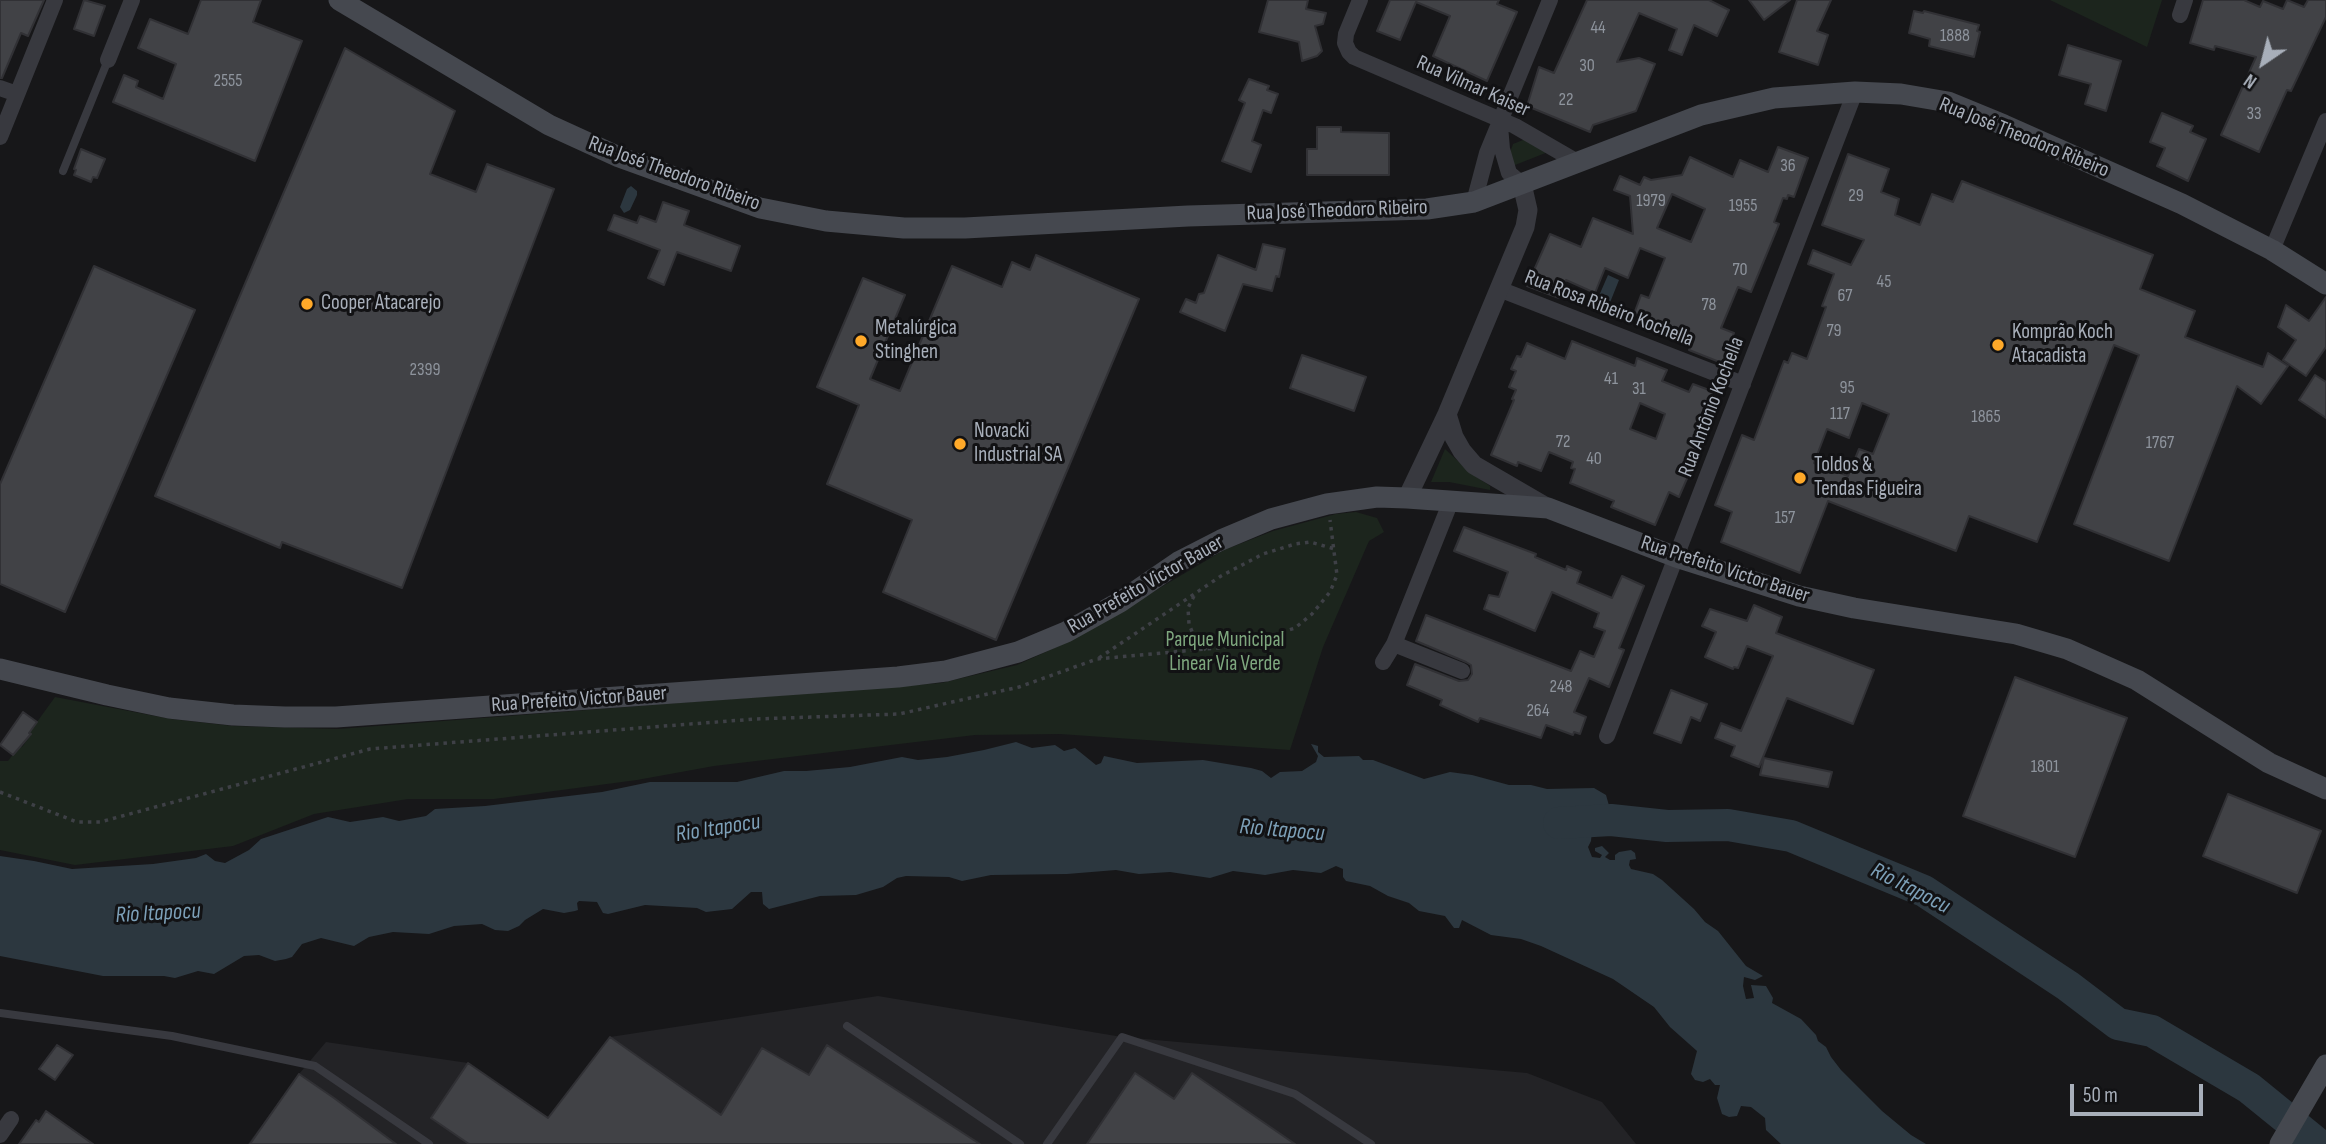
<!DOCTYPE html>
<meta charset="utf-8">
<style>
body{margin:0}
#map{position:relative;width:2326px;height:1144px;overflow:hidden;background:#171719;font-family:"Sofia Sans Condensed",sans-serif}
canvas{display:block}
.north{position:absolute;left:2228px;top:28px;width:70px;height:70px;-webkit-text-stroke:5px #121214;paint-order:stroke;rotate:215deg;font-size:19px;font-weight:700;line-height:28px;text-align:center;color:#a8afba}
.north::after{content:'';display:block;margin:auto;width:24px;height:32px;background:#a8afba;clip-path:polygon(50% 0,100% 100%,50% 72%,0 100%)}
.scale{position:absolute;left:2070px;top:1084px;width:133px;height:32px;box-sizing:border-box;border:4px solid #a8afba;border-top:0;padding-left:9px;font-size:21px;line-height:24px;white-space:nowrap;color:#a8afba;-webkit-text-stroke:5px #121214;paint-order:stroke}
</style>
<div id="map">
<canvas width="2326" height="1144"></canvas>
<div class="north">N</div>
<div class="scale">50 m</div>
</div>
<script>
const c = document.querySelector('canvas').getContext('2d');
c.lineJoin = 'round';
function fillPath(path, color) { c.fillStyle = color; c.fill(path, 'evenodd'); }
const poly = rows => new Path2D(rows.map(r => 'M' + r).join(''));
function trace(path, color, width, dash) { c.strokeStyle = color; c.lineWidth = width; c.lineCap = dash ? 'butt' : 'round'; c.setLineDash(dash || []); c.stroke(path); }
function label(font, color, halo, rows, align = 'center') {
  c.font = font + ' "Sofia Sans Condensed",sans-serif'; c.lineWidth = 6; c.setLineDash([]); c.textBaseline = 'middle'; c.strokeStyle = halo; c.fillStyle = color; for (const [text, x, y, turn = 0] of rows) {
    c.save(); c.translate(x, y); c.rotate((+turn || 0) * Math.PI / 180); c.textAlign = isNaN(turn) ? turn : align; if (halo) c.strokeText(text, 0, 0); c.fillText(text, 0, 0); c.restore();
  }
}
fillPath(poly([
 [878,996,1122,1037,1527,1073,1602,1102,1636,1144,248,1144,299,1074,326,1042,468,1063,548,1117,610,1037]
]), '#232326');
fillPath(poly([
 [2050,0,2162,0,2147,47],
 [1523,140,1528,140,1548,152,1510,167,1508,158,1513,144],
 [1445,449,1471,473,1490,486,1490,490,1449,482,1431,482],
 [1356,512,1377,518,1384,532,1369,541,1323,647,1290,750,1060,734,975,735,714,766,637,780,494,799,408,799,314,814,233,846,75,865,0,850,0,761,8,761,20,745,22,747,31,735,29,733,55,697,171,719,233,726,338,729,941,683,1017,665,1070,641,1224,550,1273,531,1336,514]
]), '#1c251d');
fillPath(poly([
 [631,186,637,191,637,195,630,210,624,213,620,207,627,189],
 [1608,275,1619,280,1607,310,1595,305],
 [1016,742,1032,748,1055,745,1064,751,1075,748,1096,765,1101,763,1104,756,1137,763,1203,760,1251,768,1262,771,1271,778,1280,772,1302,771,1316,762,1318,756,1311,744,1315,745,1318,746,1318,752,1324,757,1359,756,1363,760,1373,760,1424,779,1450,772,1472,775,1509,785,1531,785,1547,789,1594,788,1606,795,1610,809,1592,830,1591,841,1588,847,1592,857,1600,858,1602,855,1595,851,1595,848,1602,846,1609,853,1605,857,1610,860,1615,860,1615,855,1619,852,1631,850,1635,853,1636,859,1630,860,1629,865,1631,869,1653,874,1662,880,1694,909,1705,922,1718,931,1746,966,1763,976,1755,980,1744,977,1743,986,1746,999,1754,998,1751,985,1766,986,1773,998,1772,1003,1801,1019,1816,1035,1818,1041,1826,1047,1831,1057,1841,1070,1882,1111,1911,1135,1926,1144,1781,1144,1766,1130,1765,1118,1751,1107,1741,1106,1737,1116,1729,1117,1722,1114,1717,1098,1720,1085,1715,1085,1710,1079,1703,1082,1695,1080,1691,1074,1697,1051,1670,1027,1654,1007,1613,979,1541,946,1521,939,1491,935,1462,920,1459,928,1454,928,1445,916,1419,911,1409,903,1388,896,1370,886,1346,881,1343,877,1343,869,1336,866,1321,873,1293,870,1265,875,1233,871,1210,878,1170,872,1139,874,1116,870,1067,874,991,875,962,881,949,877,906,876,897,878,883,887,856,895,820,896,769,909,763,904,762,892,751,892,732,909,706,912,697,908,645,905,608,914,603,913,597,902,579,901,577,903,578,910,575,911,564,913,543,909,525,920,519,926,508,931,495,930,482,924,454,926,429,934,393,932,369,937,354,946,321,938,302,944,292,957,286,959,275,961,259,955,244,956,214,974,198,971,175,978,164,976,103,976,0,956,0,856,34,861,72,869,153,864,196,858,206,854,215,861,225,863,249,850,261,839,328,817,350,822,383,817,399,821,426,816,435,809,485,806,602,792,650,782,737,782,784,771,806,771,850,767,902,757,918,760,947,757,984,750]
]), '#2c373f');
trace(poly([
 [1559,823,1611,820,1667,826,1728,825,1791,836,1924,891,2068,986,2118,1024,2152,1031,2249,1088,2318,1144]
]), '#2c373f', 32);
const building = poly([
 [0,0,44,0,28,36,21,33,2,78,0,78,0,0],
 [84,0,105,6,94,36,74,29,84,0],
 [201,0,261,0,253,22,302,41,255,161,113,102,124,75,138,81,136,87,163,99,176,64,138,48,150,19,188,34,201,0],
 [1268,0,1308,0,1306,9,1326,13,1323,24,1315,26,1322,51,1317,56,1302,61,1299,42,1259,32,1268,0],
 [1390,0,1499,0,1497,4,1517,12,1487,81,1433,56,1450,16,1416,2,1400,40,1377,31,1390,0],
 [1587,0,1709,0,1729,10,1717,36,1694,25,1682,55,1669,50,1677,29,1639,13,1617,62,1639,58,1655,64,1636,111,1593,125,1590,132,1527,106,1539,67,1554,73,1587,0],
 [1749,0,1790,0,1764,20,1749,0],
 [1797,0,1831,0,1817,31,1828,35,1818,65,1779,52,1797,0],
 [2203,0,2244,0,2260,7,2263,1,2283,9,2287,0,2304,7,2308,0,2326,0,2326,17,2291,91,2287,90,2259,152,2221,135,2256,57,2215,46,2214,50,2190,43,2203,0],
 [1914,11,1923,13,1924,11,1979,25,1977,31,1980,32,1974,57,1929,46,1930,39,1909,33,1914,11],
 [2068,45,2121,61,2106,111,2085,104,2091,84,2059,75,2068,45],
 [345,48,455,111,430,174,476,192,487,164,554,189,402,588,282,542,280,548,155,496,345,48],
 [1249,79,1269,86,1267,90,1278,94,1271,113,1263,110,1252,141,1261,145,1251,172,1222,161,1245,103,1239,100,1249,79],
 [2162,113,2193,126,2190,132,2206,139,2188,181,2157,166,2165,148,2150,142,2162,113],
 [1317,127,1341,127,1341,132,1389,133,1389,175,1307,175,1307,149,1317,149,1317,127],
 [1778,147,1808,158,1794,197,1788,195,1787,199,1783,198,1774,222,1779,224,1751,292,1738,287,1721,328,1734,333,1722,363,1689,350,1692,344,1666,334,1669,328,1634,314,1641,295,1649,298,1665,258,1640,248,1628,278,1605,268,1595,293,1566,280,1559,298,1527,286,1550,234,1581,247,1593,218,1633,234,1630,196,1614,190,1620,176,1640,185,1644,177,1651,180,1682,175,1690,157,1733,177,1740,160,1768,172,1778,147],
 [1672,194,1705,209,1691,242,1657,228,1672,194],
 [81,149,105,159,97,178,93,177,91,182,74,175,76,170,74,169,81,149],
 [1848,154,1889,169,1881,192,1899,199,1895,215,1920,225,1932,194,1953,202,1962,181,2153,255,2140,289,2195,311,2185,337,2263,367,2268,353,2288,366,2261,404,2237,386,2169,561,2074,524,2139,355,2114,345,2037,542,1969,516,1956,551,1828,501,1800,573,1721,542,1732,512,1715,505,1742,435,1754,440,1784,361,1788,363,1792,353,1807,359,1826,307,1822,306,1834,274,1808,264,1813,250,1851,265,1864,240,1822,225,1848,154],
 [1862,403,1889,414,1873,454,1859,449,1848,476,1814,463,1827,429,1849,438,1862,403],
 [663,202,689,211,684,225,740,246,731,271,677,252,664,285,648,278,660,250,608,230,614,215,637,223,640,216,656,222,663,202],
 [1263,244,1285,249,1279,277,1276,276,1272,291,1243,284,1225,331,1180,312,1186,299,1196,303,1199,294,1204,293,1218,255,1256,270,1263,244],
 [1036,255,1139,299,996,640,883,592,912,520,827,484,859,405,817,387,863,278,905,295,870,379,900,391,952,266,1002,287,1012,262,1030,270,1036,255],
 [94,266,195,310,65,612,0,584,0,484,94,266],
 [2326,297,2326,347,2306,376,2283,360,2296,340,2278,327,2286,305,2309,321,2326,297],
 [1572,341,1635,366,1637,358,1667,370,1662,381,1689,392,1693,384,1717,393,1706,421,1708,422,1705,429,1708,430,1679,497,1669,492,1655,525,1611,507,1614,501,1570,483,1575,469,1571,468,1573,462,1549,452,1541,471,1518,462,1517,466,1491,455,1514,400,1512,399,1516,390,1509,387,1516,371,1511,369,1517,356,1521,357,1527,343,1565,359,1572,341],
 [1640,403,1665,414,1656,439,1630,429,1640,403],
 [1302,355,1366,377,1354,411,1290,388,1302,355],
 [2315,375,2326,382,2326,418,2299,400,2315,375],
 [1464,527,1536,554,1535,557,1566,570,1567,566,1581,572,1577,583,1612,598,1622,576,1644,586,1619,648,1624,650,1609,687,1589,678,1574,712,1586,717,1580,734,1574,732,1573,735,1546,725,1541,738,1480,718,1478,722,1440,705,1442,700,1407,685,1415,664,1459,681,1468,680,1472,674,1471,665,1466,662,1416,641,1426,615,1571,671,1580,651,1594,657,1605,631,1594,627,1599,613,1552,592,1535,631,1484,609,1489,595,1499,597,1508,572,1454,551,1464,527],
 [1754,605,1782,617,1776,633,1874,670,1853,724,1787,698,1759,767,1731,756,1735,746,1715,738,1721,723,1741,731,1773,656,1747,646,1738,668,1734,667,1733,669,1705,657,1716,632,1702,626,1710,609,1747,621,1754,605],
 [2015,677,2127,718,2075,857,1963,816,2015,677],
 [1671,690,1707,704,1700,721,1691,717,1681,743,1654,733,1671,690],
 [23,712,37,722,29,733,31,734,13,755,0,745,23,712],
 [1764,758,1832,772,1828,787,1760,775,1764,758],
 [2228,794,2321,831,2297,893,2203,856,2228,794],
 [610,1037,721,1115,762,1048,809,1075,827,1045,980,1144,469,1144,431,1118,468,1063,548,1118,610,1037],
 [57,1045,73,1055,55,1080,39,1069,57,1045],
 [1135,1073,1174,1099,1192,1073,1295,1144,1087,1144,1135,1073],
 [299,1074,334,1098,396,1144,250,1144,299,1074],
 [46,1111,93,1144,19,1144,36,1120,39,1122,46,1111]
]);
fillPath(building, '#414246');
trace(building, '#313135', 2);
trace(poly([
 [1194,596,1188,608,1189,624,1195,639,1206,650],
 [1099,658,1221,576,1263,554,1295,544,1310,542,1335,549],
 [0,792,77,822,100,822,370,749,755,719,899,714,1019,687,1097,659,1238,646,1295,628,1312,614,1330,592,1337,575,1330,520]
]), '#3e4046', 3.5, [3.5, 5]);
trace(poly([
 [63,171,108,60],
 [0,1013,172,1036,315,1066,429,1144],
 [847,1026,1020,1144],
 [1047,1144,1122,1037,1295,1094,1371,1144]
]), '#38393f', 8);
trace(poly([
 [1360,0,1346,34,1345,43,1349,52,1354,57,1515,126,1579,163],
 [2180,15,2185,0],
 [108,60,132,0],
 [0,88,17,94],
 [1500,126,1502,149,1509,173,1522,184],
 [0,137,55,0],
 [1474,202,1487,153,1550,0],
 [2272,250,2326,121],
 [1499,289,1743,384],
 [1394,644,1462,671],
 [1383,662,1394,644,1451,501],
 [1607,736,1855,92],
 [0,1135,11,1119]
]), '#38393f', 16);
trace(poly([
 [1447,414,1454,437,1462,451,1474,465,1548,508],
 [1407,498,1447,414,1525,227,1528,210,1522,184]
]), '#38393f', 19);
trace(poly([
 [339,0,549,125,619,157,760,208,826,221,904,228,965,228,1188,216,1427,209,1474,202,1701,115,1774,98,1855,92,1901,94,1948,102,2004,125,2182,204,2272,250,2326,284],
 [0,669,107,695,169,708,233,715,285,717,336,717,898,677,946,671,1018,652,1066,632,1120,602,1180,561,1221,540,1271,519,1327,504,1377,497,1407,498,1548,508,1676,557,1799,596,1854,608,2016,634,2067,649,2137,680,2269,763,2326,789],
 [2280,1144,2326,1065]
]), '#45484f', 21);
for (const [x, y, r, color] of [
 [307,304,7,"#ffa929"],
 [861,341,7,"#ffa929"],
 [1998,345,7,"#ffa929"],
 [960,444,7,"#ffa929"],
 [1800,478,7,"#ffa929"]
]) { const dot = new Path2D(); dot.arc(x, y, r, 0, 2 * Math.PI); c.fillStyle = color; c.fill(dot); trace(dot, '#121214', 2.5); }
label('18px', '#8e949d', null, [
 ["44",1598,28],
 ["1888",1955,36],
 ["30",1587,66],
 ["2555",228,81],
 ["22",1566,100],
 ["33",2254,114],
 ["36",1788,166],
 ["29",1856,196],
 ["1979",1651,201],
 ["1955",1743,206],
 ["70",1740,270],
 ["45",1884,282],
 ["67",1845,296],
 ["78",1709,305],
 ["79",1834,331],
 ["2399",425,370],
 ["41",1611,379],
 ["95",1847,388],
 ["31",1639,389],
 ["117",1840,414],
 ["1865",1986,417],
 ["72",1563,442],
 ["1767",2160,443],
 ["40",1594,459],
 ["157",1785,518],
 ["248",1561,687],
 ["264",1538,711],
 ["1801",2045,767]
]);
label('21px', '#a8afba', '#121214', [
 ["Rua Vilmar Kaiser",1473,87,24],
 ["Rua José Theodoro Ribeiro",2024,138,22],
 ["Rua José Theodoro Ribeiro",674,174,20],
 ["Rua José Theodoro Ribeiro",1337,211,-2],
 ["Rua Rosa Ribeiro Kochella",1609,309,21],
 ["Rua Antônio Kochella",1712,407,-69],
 ["Rua Prefeito Victor Bauer",1725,570,18],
 ["Rua Prefeito Victor Bauer",1146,585,-30],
 ["Rua Prefeito Victor Bauer",579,700,-4]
]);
label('21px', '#a8afba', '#121214', [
 ["Cooper Atacarejo",321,304],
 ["Metalúrgica",875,329],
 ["Stinghen",875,353],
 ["Komprão Koch",2012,333],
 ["Atacadista",2012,357],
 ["Novacki",974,432],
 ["Industrial SA",974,456],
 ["Toldos &",1814,466],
 ["Tendas Figueira",1814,490]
], 'left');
label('21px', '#7ea77e', '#121214', [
 ["Parque Municipal",1225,641],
 ["Linear Via Verde",1225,665]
]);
label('italic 23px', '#7da0b8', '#121214', [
 ["Rio Itapocu",718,829,-9],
 ["Rio Itapocu",1282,831,5],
 ["Rio Itapocu",1910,889,27],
 ["Rio Itapocu",158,914,-3]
]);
</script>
